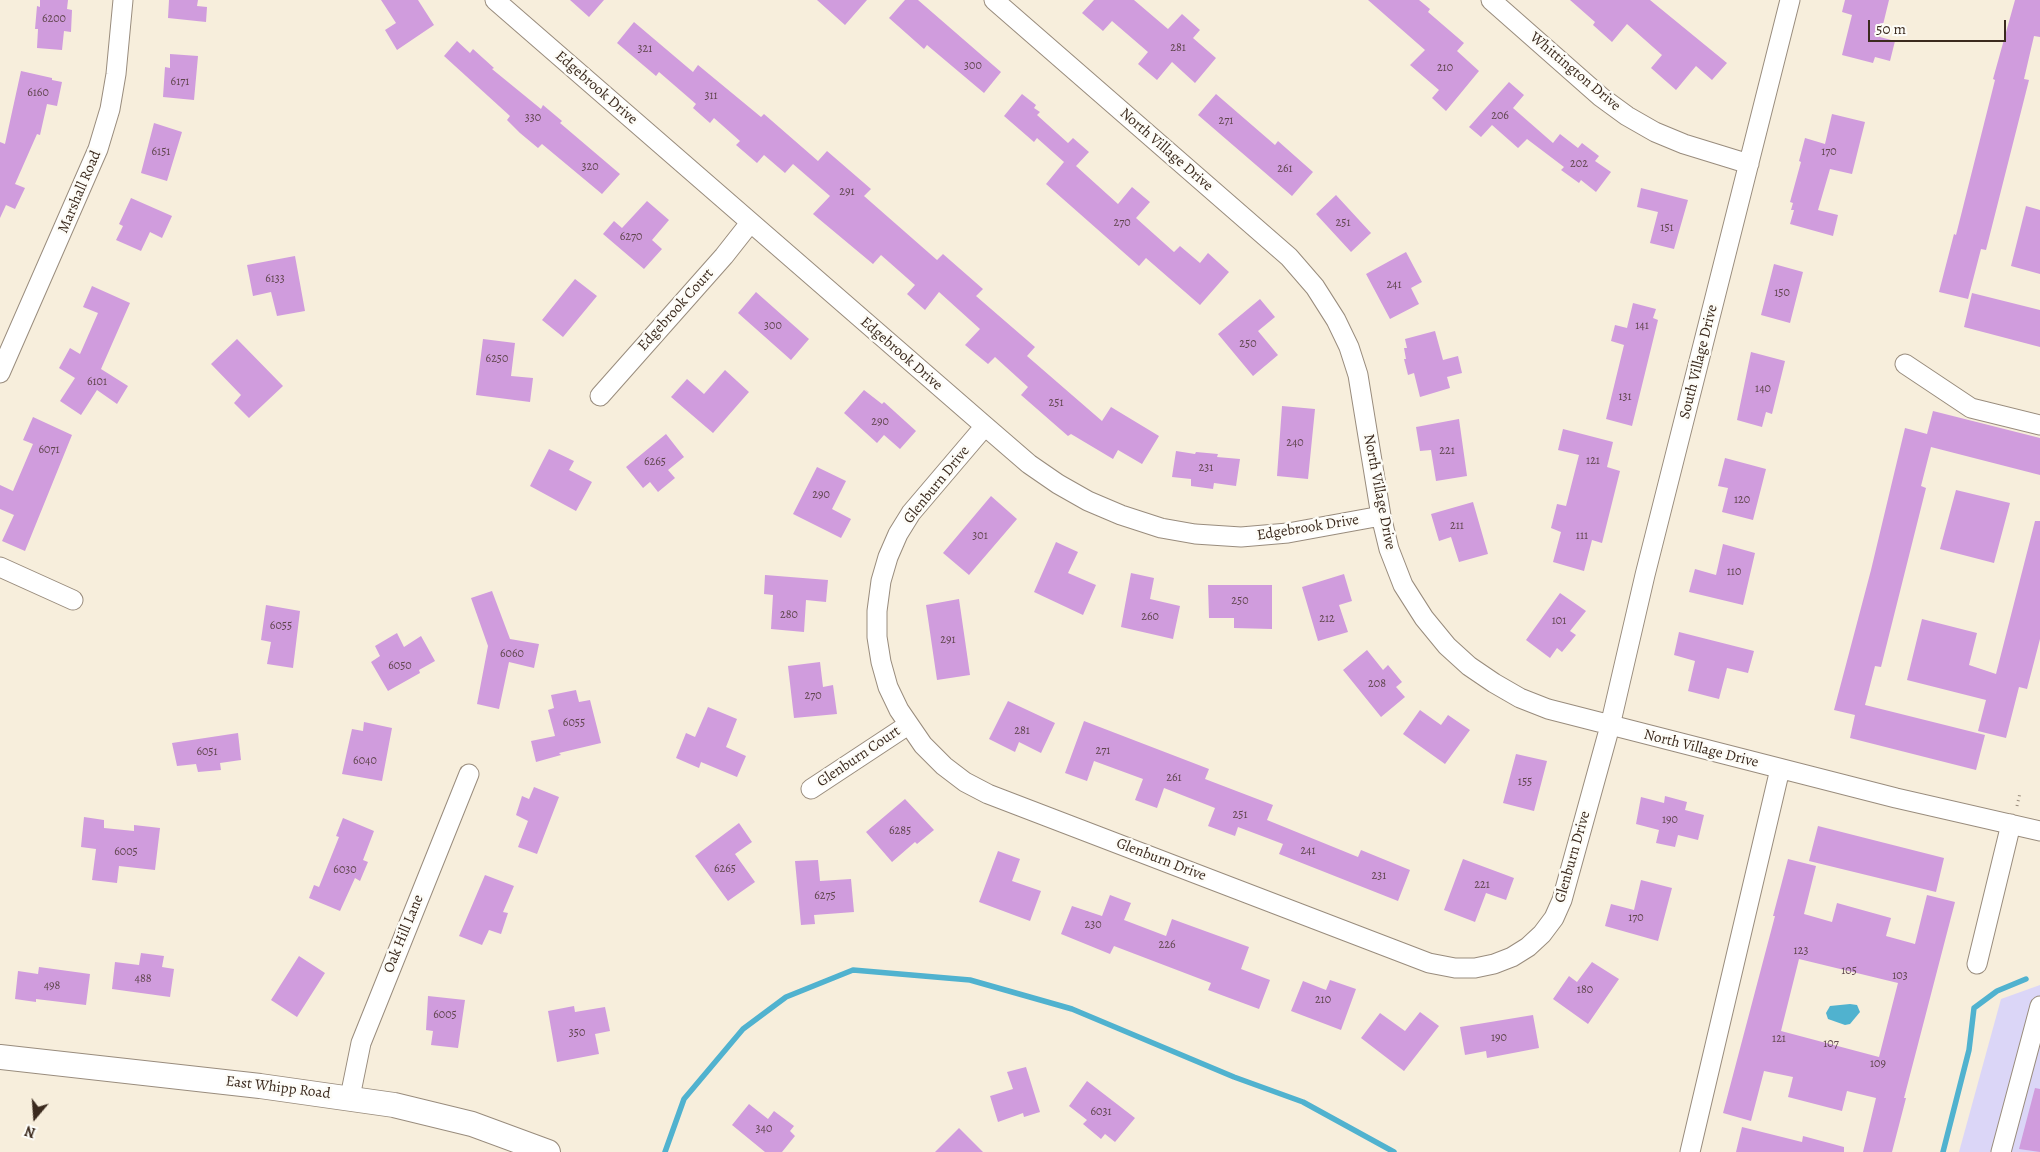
<!DOCTYPE html>
<style>
body{margin:0}
#map{position:relative;width:2040px;height:1152px;overflow:hidden;background:#f7eedc;font-family:Alegreya,serif}
canvas{display:block}
.north{position:absolute;left:10px;top:1092px;width:50px;height:50px;-webkit-text-stroke:4px #fdfcf7;paint-order:stroke;rotate:198deg;font-size:14px;font-weight:700;line-height:20px;text-align:center;color:#3b2a1e}
.north::after{content:'';display:block;margin:auto;width:18px;height:22px;background:#3b2a1e;clip-path:polygon(50% 0,100% 100%,50% 72%,0 100%)}
.scale{position:absolute;left:1868px;top:20px;width:138px;height:22px;box-sizing:border-box;border:2px solid #3b2a1e;border-top:0;padding-left:6px;font-size:15px;line-height:18px;white-space:nowrap;color:#3b2a1e;-webkit-text-stroke:4px #fdfcf7;paint-order:stroke}
</style>
<div id="map">
<canvas width="2040" height="1152"></canvas>
<div class="north">N</div>
<div class="scale">50 m</div>
</div>
<script>
const c = document.querySelector('canvas').getContext('2d');
c.lineJoin = 'round';
function fillPath(path, color) { c.fillStyle = color; c.fill(path, 'evenodd'); }
const poly = rows => new Path2D(rows.map(r => 'M' + r).join(''));
function trace(path, color, width, dash) { c.strokeStyle = color; c.lineWidth = width; c.lineCap = dash ? 'butt' : 'round'; c.setLineDash(dash || []); c.stroke(path); }
function label(font, color, halo, rows, align = 'center') {
  c.font = font + ' Alegreya,serif'; c.lineWidth = 5; c.setLineDash([]); c.textBaseline = 'middle'; c.strokeStyle = halo; c.fillStyle = color; for (const [text, x, y, turn = 0] of rows) {
    c.save(); c.translate(x, y); c.rotate((+turn || 0) * Math.PI / 180); c.textAlign = isNaN(turn) ? turn : align; if (halo) c.strokeText(text, 0, 0); c.fillText(text, 0, 0); c.restore();
  }
}
fillPath(poly([
 [2040,985,2040,1152,1959,1152,2001,999]
]), '#dbd6f7');
fillPath(poly([
 [1850,1004,1857,1005,1860,1012,1850,1024,1845,1025,1828,1019,1826,1013,1830,1006]
]), '#50b2cf');
trace(poly([
 [665,1152,684,1099,743,1029,786,997,853,970,970,980,1072,1009,1234,1077,1303,1102,1394,1152],
 [1943,1152,1969,1050,1974,1008,1997,991,2026,979]
]), '#50b2cf', 5.5);
fillPath(poly([
 [40,0,68,0,67,9,72,10,71,32,64,31,62,50,37,48,38,29,35,29,37,6,40,7],
 [169,0,198,0,197,6,207,7,206,22,168,18],
 [381,0,418,0,434,25,397,50,385,30,396,23],
 [570,0,604,0,589,17],
 [817,0,867,0,845,25],
 [905,0,918,0,1001,72,984,93,927,45,924,49,889,18],
 [1094,0,1134,0,1168,29,1182,14,1200,30,1193,38,1216,58,1195,83,1172,62,1157,80,1138,64,1148,52,1112,21,1103,31,1082,13],
 [1368,0,1419,0,1430,9,1428,12,1464,43,1457,51,1479,71,1446,111,1432,98,1439,90,1410,65,1425,50],
 [1570,0,1650,0,1727,63,1712,80,1696,66,1676,90,1651,68,1662,55,1627,24,1612,42,1593,25,1595,22],
 [1845,0,1889,0,1880,37,1895,41,1890,61,1875,57,1873,63,1842,55,1852,15,1842,12],
 [2015,0,2040,0,2040,37,2034,36,2024,79,2029,80,1986,250,1981,249,1968,299,1939,292,1954,234,1956,235,1995,80,1993,79],
 [634,22,693,72,698,65,761,117,764,114,818,161,827,151,871,189,864,196,937,260,943,254,983,289,976,296,1035,347,1027,356,1102,421,1111,407,1159,436,1142,464,1118,450,1113,459,1071,434,1068,436,1021,395,1028,387,995,357,988,364,965,345,980,329,939,292,925,310,907,294,915,285,881,255,873,264,813,214,830,196,793,164,785,173,764,155,757,163,736,145,740,141,714,118,710,123,693,108,696,104,659,72,656,76,617,43],
 [457,41,470,53,473,49,494,68,492,69,541,109,543,105,562,121,560,123,620,174,602,194,542,144,538,148,520,133,507,120,510,116,444,56],
 [170,54,198,56,194,100,163,97,165,67,170,68],
 [21,71,52,78,52,80,62,82,57,106,47,104,40,135,37,134,15,184,25,188,15,209,6,205,0,218,0,142,5,144],
 [1509,82,1524,95,1513,108,1553,143,1560,134,1578,148,1582,143,1599,156,1595,161,1611,172,1596,192,1581,180,1579,183,1561,170,1564,167,1527,139,1518,148,1492,125,1481,137,1469,127],
 [1022,94,1036,105,1034,108,1040,112,1037,115,1068,143,1073,138,1089,152,1076,166,1118,204,1132,187,1150,202,1136,218,1174,252,1180,246,1200,263,1208,253,1229,272,1200,305,1146,258,1139,266,1046,184,1064,162,1037,138,1034,142,1004,116],
 [1216,94,1275,145,1278,141,1313,172,1292,196,1198,115],
 [1832,114,1865,122,1852,174,1830,169,1818,210,1838,215,1833,236,1790,224,1794,210,1791,210,1793,203,1790,202,1801,162,1799,161,1805,138,1825,144],
 [154,123,182,132,167,181,141,173],
 [1641,188,1688,200,1674,249,1650,243,1658,212,1637,207],
 [1336,195,1371,233,1351,252,1316,214],
 [131,198,172,216,162,238,150,232,141,251,116,240,123,226,119,224],
 [647,201,669,220,652,240,662,249,644,269,603,234,614,221,622,228],
 [2026,206,2040,210,2040,274,2011,266],
 [1406,252,1422,282,1411,288,1419,304,1390,319,1366,274],
 [295,256,305,311,277,316,271,292,253,296,247,265],
 [1774,264,1803,272,1790,323,1761,315],
 [575,279,597,296,563,337,542,320],
 [92,286,130,303,101,369,128,386,117,404,97,390,81,415,60,401,75,378,59,368,70,348,80,354,98,313,83,307],
 [756,292,809,339,791,360,738,313],
 [1972,293,2040,310,2040,347,1964,327],
 [1260,299,1275,317,1258,331,1278,355,1253,376,1218,334],
 [1633,303,1656,309,1653,318,1658,320,1632,426,1606,419,1624,345,1611,341,1615,325,1627,328],
 [1435,331,1443,360,1458,356,1462,373,1447,377,1450,388,1420,397,1414,373,1408,375,1404,359,1406,359,1404,348,1407,348,1405,339],
 [237,339,283,386,249,418,234,403,241,395,211,364],
 [483,339,515,343,511,376,533,378,530,402,476,395],
 [1751,352,1785,361,1772,414,1766,412,1762,427,1737,420],
 [725,370,749,392,713,433,671,397,687,379,704,394],
 [864,390,882,404,884,402,916,431,900,449,884,435,877,443,844,413],
 [1282,406,1315,409,1308,479,1277,476],
 [1933,411,2040,438,2040,475,1931,447,1921,486,1926,488,1881,667,1875,666,1865,705,1985,735,1976,770,1850,738,1855,715,1834,710,1871,570,1905,428,1927,434],
 [33,417,72,435,25,551,2,541,14,515,0,509,0,485,13,491,33,444,23,440],
 [1459,419,1467,476,1436,481,1431,450,1420,451,1416,427],
 [1563,429,1613,442,1607,467,1620,471,1602,543,1592,540,1584,571,1553,562,1561,532,1551,528,1557,504,1566,506,1579,455,1558,450],
 [666,434,684,457,668,470,675,478,658,492,650,482,643,488,626,467],
 [549,449,574,461,569,470,592,482,576,511,530,486],
 [1176,451,1195,454,1196,452,1218,454,1217,457,1240,459,1236,486,1214,483,1213,489,1191,486,1191,479,1172,477],
 [1725,458,1766,469,1753,520,1722,512,1728,488,1718,486],
 [817,467,846,481,832,509,851,519,841,538,793,514],
 [1956,490,2010,503,1994,563,1940,549],
 [991,496,1017,519,969,575,943,553],
 [1473,502,1488,554,1459,562,1451,537,1439,541,1431,514],
 [2035,521,2040,521,2040,639,2027,689,2019,687,2006,738,1978,731,1986,700,1907,680,1922,619,1977,633,1969,665,1996,674],
 [1056,542,1078,552,1068,573,1096,585,1083,615,1034,592],
 [1723,544,1755,553,1743,605,1689,592,1695,569,1716,575],
 [1131,573,1154,578,1150,599,1180,606,1173,639,1121,627],
 [1344,574,1352,601,1339,605,1348,632,1318,641,1302,587],
 [765,575,828,580,826,602,806,600,804,632,771,629,773,595,764,594],
 [1208,585,1272,585,1272,629,1234,628,1234,618,1209,618],
 [492,591,510,639,539,644,534,668,509,662,499,709,477,704,488,646,471,598],
 [1560,593,1586,611,1570,631,1576,635,1562,652,1557,648,1550,658,1526,640],
 [959,599,970,675,937,680,926,605],
 [266,605,300,611,293,668,267,664,271,642,261,640],
 [1679,632,1754,651,1748,673,1727,668,1719,699,1688,691,1695,661,1674,655],
 [397,633,404,647,421,636,435,661,419,670,420,673,388,691,371,662,380,656,375,646],
 [1367,650,1383,670,1388,665,1402,682,1396,687,1405,697,1381,717,1343,670],
 [820,662,823,687,833,685,837,714,794,718,788,666],
 [576,690,579,702,590,700,601,743,559,753,561,755,536,762,531,741,555,736,548,710,554,708,551,695],
 [1008,701,1055,723,1041,753,1019,742,1015,752,989,739],
 [708,707,737,719,726,747,746,756,737,777,701,762,699,768,676,758,686,733,695,737],
 [1420,710,1441,725,1448,715,1470,730,1445,764,1403,734],
 [1084,721,1209,769,1205,779,1273,805,1267,820,1358,857,1361,850,1410,870,1398,901,1279,854,1283,844,1238,827,1235,836,1208,826,1215,808,1164,788,1157,808,1135,800,1143,779,1094,761,1087,781,1065,773],
 [364,722,392,728,382,781,342,774,352,729,363,731],
 [238,733,241,760,220,763,221,770,198,772,196,764,177,766,172,743],
 [1516,754,1547,761,1534,811,1503,803],
 [534,787,559,797,537,854,518,847,528,821,516,815,522,796,529,799],
 [1665,796,1687,802,1685,810,1704,815,1698,840,1678,835,1675,847,1656,843,1659,830,1636,824,1641,797,1664,803],
 [905,799,934,830,917,844,915,842,892,862,866,832],
 [84,817,104,820,104,828,134,831,134,825,160,828,155,870,119,866,117,883,92,880,96,849,81,847],
 [343,818,374,831,363,860,368,862,360,881,355,878,340,911,309,898,314,885,319,887,339,837,336,836],
 [739,823,752,842,735,854,755,882,728,901,695,856],
 [1818,826,1944,858,1936,892,1809,861],
 [998,851,1020,859,1012,881,1041,891,1030,921,979,902],
 [1463,859,1514,878,1506,900,1486,893,1475,922,1444,910],
 [1788,859,1816,866,1804,914,1832,922,1837,903,1891,918,1886,936,1915,944,1927,895,1955,902,1904,1098,1906,1098,1892,1152,1863,1152,1876,1098,1847,1091,1842,1111,1788,1097,1793,1077,1764,1071,1751,1121,1723,1113,1775,916,1773,916],
 [1799,959,1898,983,1879,1057,1781,1031],
 [818,860,820,881,851,879,854,912,814,915,815,924,801,925,795,861],
 [485,875,514,886,503,912,508,913,501,934,489,930,482,945,459,936],
 [1641,880,1672,888,1658,941,1605,926,1611,904,1634,910],
 [1110,895,1131,903,1124,920,1166,936,1172,919,1249,947,1241,969,1270,980,1259,1009,1208,990,1211,983,1114,946,1110,954,1061,934,1072,906,1102,916],
 [141,953,164,956,162,967,174,969,170,997,112,989,115,962,139,965],
 [299,956,325,973,297,1017,271,1000],
 [1592,962,1619,979,1588,1024,1553,999,1569,976,1577,982],
 [39,967,90,974,86,1005,36,999,36,1002,15,999,18,971,38,974],
 [1330,980,1356,989,1341,1030,1291,1011,1303,981,1326,990],
 [428,996,465,1000,458,1048,431,1045,433,1031,426,1030],
 [574,1006,575,1012,605,1007,610,1031,595,1034,599,1054,557,1062,548,1011],
 [1420,1012,1439,1026,1404,1071,1361,1038,1380,1013,1405,1031],
 [1533,1015,1539,1048,1487,1058,1486,1051,1465,1055,1460,1027],
 [1026,1067,1040,1112,1024,1117,1023,1113,998,1122,990,1096,1013,1089,1007,1072],
 [1087,1081,1135,1118,1115,1142,1105,1134,1101,1139,1083,1124,1087,1120,1069,1106],
 [2035,1088,2040,1089,2040,1152,2019,1149],
 [749,1104,768,1119,774,1111,794,1126,790,1131,795,1136,782,1152,765,1152,732,1125],
 [1742,1127,1802,1142,1803,1136,1844,1147,1844,1152,1736,1152],
 [959,1128,983,1152,935,1152]
]), '#d09cdd');
const minor = poly([
 [495,0,985,426,1029,464,1058,484,1088,501,1121,515,1161,528,1195,534,1241,537,1288,533,1381,516],
 [994,0,1289,257,1315,287,1336,320,1349,347,1358,375,1381,516,1389,549,1403,585,1424,618,1447,646,1469,666,1494,683,1520,698,1548,709,1896,798,2040,831],
 [1491,0,1601,97,1627,116,1655,132,1684,144,1749,164],
 [1905,364,1971,408,2040,425],
 [0,373,98,149,110,109,116,74,123,0],
 [600,396,724,256,750,223],
 [985,426,911,513,898,534,888,557,881,581,877,611,877,637,881,662,888,687,899,710,923,745,944,766,965,782,988,794,1429,963,1455,968,1475,968,1494,964,1512,957,1528,947,1542,934,1554,918,1562,900,1610,726,1645,575,1790,0],
 [0,567,73,600],
 [811,789,908,725],
 [1977,964,2011,824],
 [350,1097,361,1043,469,774],
 [1690,1152,1780,769],
 [2001,1152,2040,1006]
]);
const major = poly([
 [0,1057,260,1086,394,1105,472,1124,548,1152]
]);
trace(minor, '#998c7d', 21);
trace(major, '#998c7d', 26);
trace(poly([
 [2017,806,2020,793]
]), '#998c7d', 3, [1, 4]);
trace(minor, '#fff', 19);
trace(major, '#fff', 24);
label('12px', '#60464e', null, [
 ["6200",54,19],
 ["281",1178,48],
 ["321",645,49],
 ["300",973,66],
 ["210",1445,68],
 ["6171",180,82],
 ["6160",38,93],
 ["311",711,96],
 ["206",1500,116],
 ["330",533,118],
 ["271",1226,121],
 ["6151",161,152],
 ["170",1829,152],
 ["202",1579,164],
 ["320",590,167],
 ["261",1285,169],
 ["291",847,192],
 ["270",1122,223],
 ["251",1343,223],
 ["151",1667,228],
 ["6270",631,237],
 ["6133",275,279],
 ["241",1394,285],
 ["150",1782,293],
 ["300",773,326],
 ["141",1642,326],
 ["250",1248,344],
 ["6250",497,359],
 ["6101",97,382],
 ["140",1763,389],
 ["131",1625,397],
 ["251",1056,403],
 ["290",880,422],
 ["240",1295,443],
 ["6071",49,450],
 ["221",1447,451],
 ["121",1593,461],
 ["6265",655,462],
 ["231",1206,468],
 ["290",821,495],
 ["120",1742,500],
 ["211",1457,526],
 ["301",980,536],
 ["111",1582,536],
 ["110",1734,572],
 ["250",1240,601],
 ["280",789,615],
 ["260",1150,617],
 ["212",1327,619],
 ["101",1559,621],
 ["6055",281,626],
 ["291",948,640],
 ["6060",512,654],
 ["6050",400,666],
 ["208",1377,684],
 ["270",813,696],
 ["6055",574,723],
 ["281",1022,731],
 ["271",1103,751],
 ["6051",207,752],
 ["6040",365,761],
 ["261",1174,778],
 ["155",1525,782],
 ["251",1240,815],
 ["190",1670,820],
 ["6285",900,831],
 ["241",1308,851],
 ["6005",126,852],
 ["6265",725,869],
 ["6030",345,870],
 ["231",1379,876],
 ["221",1482,885],
 ["6275",825,896],
 ["170",1636,918],
 ["230",1093,925],
 ["226",1167,945],
 ["123",1801,951],
 ["105",1849,971],
 ["103",1900,976],
 ["488",143,979],
 ["498",52,986],
 ["180",1585,990],
 ["210",1323,1000],
 ["6005",445,1015],
 ["350",577,1033],
 ["190",1499,1038],
 ["121",1779,1039],
 ["107",1831,1044],
 ["109",1878,1064],
 ["6031",1101,1112],
 ["340",764,1129]
]);
label('15px', '#3b2a1e', '#fdfcf7', [
 ["Whittington Drive",1575,72,40],
 ["Edgebrook Drive",596,88,41],
 ["North Village Drive",1166,150,41],
 ["Marshall Road",80,192,-67],
 ["Edgebrook Court",676,310,-48],
 ["Edgebrook Drive",901,354,41],
 ["South Village Drive",1699,362,-76],
 ["Glenburn Drive",937,485,-51],
 ["North Village Drive",1379,492,79],
 ["Edgebrook Drive",1308,528,-9],
 ["North Village Drive",1701,749,14],
 ["Glenburn Court",859,757,-34],
 ["Glenburn Drive",1573,857,-74],
 ["Glenburn Drive",1161,860,21],
 ["Oak Hill Lane",404,934,-68],
 ["East Whipp Road",278,1088,7]
]);
</script>
